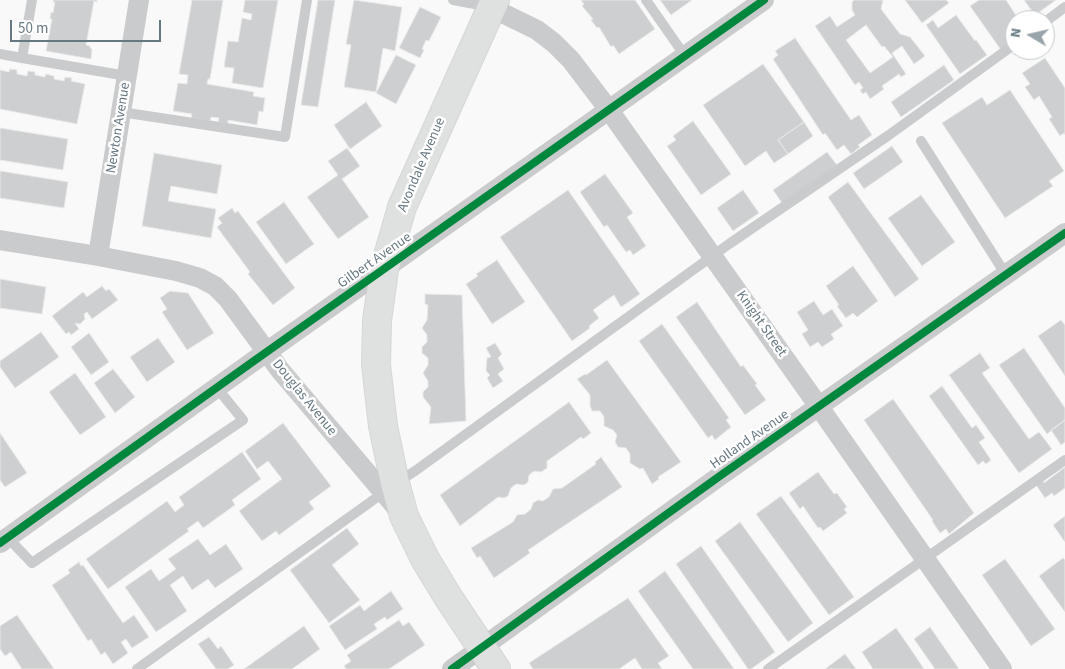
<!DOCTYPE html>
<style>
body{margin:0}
#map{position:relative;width:1065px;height:669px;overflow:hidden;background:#f9f9f9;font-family:"Source Sans 3",sans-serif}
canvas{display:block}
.north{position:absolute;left:1005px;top:10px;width:50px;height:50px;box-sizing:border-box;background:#fff;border:1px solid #c2c9cd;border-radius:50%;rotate:279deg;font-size:14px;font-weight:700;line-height:20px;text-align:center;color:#667881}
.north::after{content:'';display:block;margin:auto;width:18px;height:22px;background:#99a5ab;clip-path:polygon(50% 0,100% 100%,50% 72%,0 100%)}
.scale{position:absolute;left:10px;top:20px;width:151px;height:22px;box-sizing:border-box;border:2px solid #667881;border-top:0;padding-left:6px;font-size:15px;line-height:18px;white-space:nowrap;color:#667881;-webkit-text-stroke:4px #fff;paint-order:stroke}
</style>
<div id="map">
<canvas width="1065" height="669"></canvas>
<div class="north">N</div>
<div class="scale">50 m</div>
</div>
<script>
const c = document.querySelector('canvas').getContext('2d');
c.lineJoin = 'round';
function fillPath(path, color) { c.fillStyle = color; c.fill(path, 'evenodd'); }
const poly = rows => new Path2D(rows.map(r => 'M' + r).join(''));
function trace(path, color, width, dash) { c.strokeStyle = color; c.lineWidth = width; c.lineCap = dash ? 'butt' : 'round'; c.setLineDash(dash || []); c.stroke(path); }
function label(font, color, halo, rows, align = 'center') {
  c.font = font + ' "Source Sans 3",sans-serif'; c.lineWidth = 5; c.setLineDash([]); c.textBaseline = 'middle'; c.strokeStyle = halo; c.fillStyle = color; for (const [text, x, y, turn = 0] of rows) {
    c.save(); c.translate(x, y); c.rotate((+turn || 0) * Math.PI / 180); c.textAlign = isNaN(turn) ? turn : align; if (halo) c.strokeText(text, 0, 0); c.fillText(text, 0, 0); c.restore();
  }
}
const building = poly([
 [53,0,97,0,97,2,94,1,86,45,90,46,90,48,92,49,91,59,46,51,52,19,50,19,51,12,53,13,55,2,53,2,53,0],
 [192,0,223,0,210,79,208,79,207,84,254,92,253,96,265,98,263,112,259,111,257,125,228,120,228,124,218,122,219,118,211,117,210,121,191,118,192,114,173,111,178,83,187,84,188,75,179,74,192,0],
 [245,0,278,0,263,88,232,83,234,68,224,67,228,41,238,42,242,18,251,20,252,14,243,12,245,0],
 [318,0,335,0,318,107,301,105,318,0],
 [354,0,402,7,395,51,383,48,376,92,344,87,351,45,346,44,354,0],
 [581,0,635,0,655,29,619,54,613,45,611,47,599,27,597,28,591,20,593,19,582,6,584,4,581,0],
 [660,0,692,0,671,15,660,0],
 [854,0,883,0,881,9,900,34,910,37,925,56,914,64,902,46,892,53,906,74,901,77,899,74,882,86,884,89,870,99,866,92,863,94,860,90,863,88,859,82,855,85,815,26,830,16,837,27,855,15,852,10,852,2,854,0],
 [866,25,882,47,884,46,893,57,870,73,846,40,866,25],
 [905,0,946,0,949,3,922,23,905,0],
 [979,0,1006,0,1019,20,1015,20,1015,40,1001,50,970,6,979,0],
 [1024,0,1056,0,1035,15,1024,0],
 [420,7,441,17,429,41,426,40,422,49,424,50,420,58,399,48,420,7],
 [956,15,975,41,976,40,987,55,960,74,926,25,933,20,938,28,956,15],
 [795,38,851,120,859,115,872,135,858,145,860,147,851,154,844,145,837,150,825,133,823,135,773,59,778,55,775,51,795,38],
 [396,55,416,65,396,104,376,93,396,55],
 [1045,58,1065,88,1065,135,1064,133,1060,136,1049,119,1052,117,1039,96,1034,100,1025,87,1030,84,1022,73,1045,58],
 [763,64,804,122,778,140,788,154,774,163,766,151,745,166,703,105,763,64],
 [944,65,954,80,901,117,891,102,944,65],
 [10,69,17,70,17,74,27,76,28,71,35,72,35,75,45,77,46,74,54,76,54,79,64,81,65,77,72,78,71,81,85,84,77,124,0,109,0,70,9,72,10,69],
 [1010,90,1064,171,1049,181,1053,186,1005,218,942,123,982,97,987,105,1010,90],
 [366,102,382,126,350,149,334,125,366,102],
 [693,121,731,174,701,195,667,146,676,140,673,136,693,121],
 [804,122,813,136,788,154,778,140,804,122],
 [0,128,68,139,63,170,0,160,0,128],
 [892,146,903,162,864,189,853,173,892,146],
 [347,148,360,166,342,179,369,217,338,239,307,197,338,175,328,161,347,148],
 [827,152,837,165,782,203,773,190,827,152],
 [154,153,222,165,217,194,171,186,168,201,216,209,211,238,142,226,154,153],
 [0,171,68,182,64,208,0,198,0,171],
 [605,174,633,213,627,217,646,246,633,255,630,250,626,252,607,225,604,227,580,192,605,174],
 [848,182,919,279,895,297,828,197,848,182],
 [568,190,640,294,621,307,614,295,593,310,599,318,589,326,590,328,572,341,500,237,568,190],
 [743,190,759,213,733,231,717,208,743,190],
 [921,195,955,242,922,266,888,218,921,195],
 [284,202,314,244,286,264,256,222,284,202],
 [232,208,235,213,238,211,295,288,273,305,248,274,250,272,217,227,222,223,218,218,232,208],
 [497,260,525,302,492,324,466,284,478,276,476,274,497,260],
 [853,266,878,301,857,317,853,313,846,318,837,306,839,305,826,286,853,266],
 [0,279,46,287,42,314,0,308,0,279],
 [102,286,106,291,109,289,118,300,92,319,87,312,84,314,85,319,80,324,75,323,79,329,71,335,69,332,66,334,52,316,83,292,87,297,102,286],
 [170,291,188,293,214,333,187,350,162,312,167,309,160,298,170,291],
 [425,294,462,295,466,421,429,424,431,407,423,397,423,392,428,387,428,381,423,373,428,365,428,358,422,353,422,347,427,342,427,335,422,328,427,320,428,305,425,304,425,294],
 [814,301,823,315,832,309,843,326,831,334,834,339,822,347,818,342,810,347,802,334,808,330,797,312,814,301],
 [697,302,741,367,743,365,757,384,755,385,766,400,745,415,676,317,697,302],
 [1061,320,1065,325,1065,376,1038,336,1061,320],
 [662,324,729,418,726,420,731,427,715,440,712,435,708,438,639,341,662,324],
 [41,332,59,357,15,388,0,367,0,361,41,332],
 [89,333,109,362,91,375,71,347,89,333],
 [158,338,175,362,147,382,130,357,158,338],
 [495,343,502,354,498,358,504,369,498,374,503,381,493,388,487,378,490,375,486,371,487,358,491,357,486,348,495,343],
 [1024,348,1065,408,1065,420,1047,434,999,365,1024,348],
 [980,353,990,368,982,373,1029,439,1039,432,1052,449,1019,473,949,375,980,353],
 [607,360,681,462,658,477,659,479,652,484,643,468,640,469,630,463,630,454,626,448,618,447,615,442,617,435,613,430,604,426,604,417,600,411,592,411,590,406,590,395,577,379,585,374,586,375,607,360],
 [113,369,135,397,115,413,94,383,113,369],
 [75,373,106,417,80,435,49,392,75,373],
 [942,386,972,428,976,425,985,438,979,442,991,460,986,464,983,461,978,465,929,396,942,386],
 [893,399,974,513,949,534,946,529,940,533,932,521,933,520,864,420,893,399],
 [569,402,591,433,583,439,581,437,547,461,547,468,541,472,534,471,529,475,528,482,524,485,516,484,511,488,508,496,504,498,498,497,460,526,440,495,569,402],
 [1065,420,1065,442,1061,445,1051,430,1065,420],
 [283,423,331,486,309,502,314,509,279,535,276,531,262,541,239,511,282,479,268,461,257,469,245,451,283,423],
 [0,433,27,473,5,487,0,480,0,433],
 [242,452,261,479,232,500,235,505,203,528,198,521,187,529,189,531,108,589,86,559,167,501,175,512,184,505,179,497,242,452],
 [601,457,622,487,528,550,530,553,494,578,480,556,477,558,471,548,513,522,517,515,525,514,531,509,533,503,538,500,543,501,549,497,553,489,562,488,596,464,595,462,601,457],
 [1065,467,1065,488,1054,496,1052,493,1045,498,1036,485,1043,480,1044,483,1065,467],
 [818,472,834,494,837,493,847,507,844,509,847,513,823,531,820,527,818,528,803,506,800,509,789,493,818,472],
 [781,496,854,597,829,615,756,514,781,496],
 [1065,516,1065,542,1053,525,1065,516],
 [740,522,813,623,788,642,715,541,740,522],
 [347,528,359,544,332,565,360,600,329,623,290,570,347,528],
 [198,539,210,555,226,544,243,569,215,588,208,579,192,590,183,576,170,585,187,611,156,632,125,587,151,569,159,581,176,569,168,559,198,539],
 [701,546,775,652,751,669,748,669,676,564,701,546],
 [1063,558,1065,560,1065,612,1039,576,1063,558],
 [1005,559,1055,629,1031,646,982,575,1005,559],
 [79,562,81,566,83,565,123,623,134,615,149,637,132,648,126,639,121,642,128,653,113,664,105,652,101,655,91,639,88,641,52,585,70,573,68,570,79,562],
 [665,571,734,669,693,669,638,591,665,571],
 [391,591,403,609,387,620,385,617,374,624,377,629,345,650,329,626,360,605,364,611,391,591],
 [628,598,669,656,658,663,662,669,642,669,635,658,619,669,533,669,529,663,628,598],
 [17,615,54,669,22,669,11,652,5,656,0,649,0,626,17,615],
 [399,620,403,626,409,622,425,645,389,669,346,669,344,666,351,661,347,655,399,620],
 [304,626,320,649,292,669,244,669,304,626],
 [930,627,959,669,935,669,914,639,930,627],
 [896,628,910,648,924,669,873,669,862,652,896,628],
 [209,637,218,649,221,646,234,665,228,669,216,669,198,644,209,637],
 [845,654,856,669,825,669,845,654]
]);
fillPath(building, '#cdcfd0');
trace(building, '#e8e8e8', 1);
const secondary = poly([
 [495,0,402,207,384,270,377,321,376,365,383,426,395,483,404,516,425,559,448,597,496,669]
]);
trace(secondary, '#d5d6d7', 30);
trace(poly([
 [32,0,22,58,127,76],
 [453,0,491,7],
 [646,0,685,56],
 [1045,22,1065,7],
 [0,54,22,58],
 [121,112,285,137,307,0],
 [921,141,1006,275],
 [396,483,415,471,729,244,889,135,1015,44],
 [8,538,32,563,243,420,217,388],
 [137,669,383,493],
 [768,669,1065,460]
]), '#cacbcc', 10);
trace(poly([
 [492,8,537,30,554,43,571,60,609,110,810,394,1002,669],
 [0,240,98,256,176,271,200,278,215,286,228,299,280,370,401,513],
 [98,256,139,0],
 [0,543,251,363,764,0],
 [452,669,717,478,1065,233]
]), '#cacbcc', 20);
trace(secondary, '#dfe0e0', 28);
trace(poly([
 [0,543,251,363,764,0],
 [452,669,717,478,1065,233]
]), '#00873e', 8);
label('14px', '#667881', '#fff', [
 ["Newton Avenue",119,128,-81],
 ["Avondale Avenue",422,165,-67],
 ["Gilbert Avenue",375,261,-35],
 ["Knight Street",761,324,55],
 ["Douglas Avenue",304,398,51],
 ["Holland Avenue",750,440,-35]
]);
</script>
